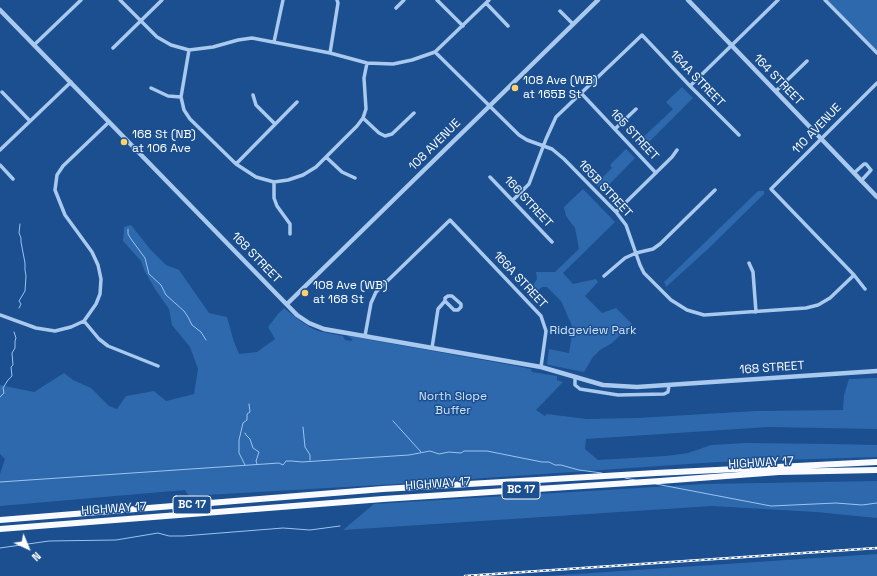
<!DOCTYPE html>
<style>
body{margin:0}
#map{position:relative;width:877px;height:576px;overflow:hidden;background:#1b4f8f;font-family:"Space Grotesk",sans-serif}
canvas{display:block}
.north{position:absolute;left:8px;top:528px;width:40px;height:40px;-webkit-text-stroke:3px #1b4f8f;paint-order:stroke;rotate:136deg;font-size:11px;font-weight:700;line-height:16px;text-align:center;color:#fff}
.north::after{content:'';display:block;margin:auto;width:14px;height:18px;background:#fff;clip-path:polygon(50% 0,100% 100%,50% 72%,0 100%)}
</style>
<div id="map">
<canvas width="877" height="576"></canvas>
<div class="north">N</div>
</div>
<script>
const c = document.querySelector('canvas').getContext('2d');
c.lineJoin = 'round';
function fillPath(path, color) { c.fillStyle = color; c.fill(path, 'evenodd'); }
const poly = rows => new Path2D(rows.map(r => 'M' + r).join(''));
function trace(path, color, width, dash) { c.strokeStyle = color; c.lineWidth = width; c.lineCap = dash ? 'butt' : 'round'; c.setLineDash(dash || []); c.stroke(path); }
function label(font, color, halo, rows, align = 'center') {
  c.font = font + ' "Space Grotesk",sans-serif'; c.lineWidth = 3; c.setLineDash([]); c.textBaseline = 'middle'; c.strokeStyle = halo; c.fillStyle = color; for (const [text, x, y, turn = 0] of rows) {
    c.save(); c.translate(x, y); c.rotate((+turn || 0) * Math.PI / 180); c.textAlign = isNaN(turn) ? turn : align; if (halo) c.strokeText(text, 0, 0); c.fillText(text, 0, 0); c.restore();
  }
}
fillPath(poly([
 [826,0,877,0,877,52],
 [682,87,693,98,641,150,636,144,673,109,666,102],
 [626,149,635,158,603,191,596,184,612,168,610,165],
 [583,189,615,222,563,273,573,284,596,279,598,282,585,296,602,313,616,308,632,324,612,343,600,350,593,357,584,372,549,365,547,364,549,349,569,353,573,328,561,301,547,287,542,287,530,298,527,295,537,279,536,272,555,272,579,249,575,228,566,216,564,207],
 [758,191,764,191,764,194,708,249,666,287,664,282],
 [131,225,150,249,166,265,179,270,209,313,227,317,234,342,239,354,257,352,275,339,268,327,278,314,284,308,299,320,311,328,318,331,343,336,345,340,352,341,353,340,348,336,349,336,511,365,531,369,532,372,557,376,557,380,563,382,536,410,545,416,547,414,587,419,637,418,756,411,843,410,844,395,849,379,877,378,877,429,768,427,586,439,585,449,598,460,666,456,688,453,711,445,746,443,831,444,877,445,877,457,718,462,397,484,189,496,185,490,0,506,0,474,5,459,0,454,0,385,34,392,64,373,73,380,91,388,109,406,117,409,126,396,154,391,166,401,194,394,198,369,190,347,172,325,169,309,155,289,145,272,141,261,123,241,124,227],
 [877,481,877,518,816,512,712,506,343,530,374,504,705,484],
 [877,554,877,576,546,576]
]), '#2e69ad');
trace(poly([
 [128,229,128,234,131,239,145,258,149,274,161,285,166,295,184,311,188,317,192,325,201,332,206,340],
 [19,308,21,304,19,301,25,291,26,276,25,270,25,263,21,242,21,238,19,233,20,224],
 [0,397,4,393,3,388,8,380,12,376,11,367,13,365,12,353,15,348,15,341,16,338,14,332],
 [393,421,421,452],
 [303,427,305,447,310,455,310,460],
 [245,433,246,435,250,439,253,448,259,452,256,461,257,464],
 [245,465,239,453,239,440,243,423,247,420,247,414,250,412,249,404],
 [625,478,635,480],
 [0,482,279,463,283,465,286,461,292,461,302,462,409,455,430,451,439,454,449,452,461,453,464,451,487,451,542,462,549,462,555,465,561,465,579,470,602,473],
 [656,484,771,506,836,503,862,505,877,503],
 [0,548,49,541,116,540,158,533,169,536,183,536,283,528,310,530,340,526]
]), '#9cc4f0', 1);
trace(poly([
 [120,0,157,37,171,45,189,50,213,47,238,40,252,38,330,53,367,63,393,64,412,60,435,52,489,0],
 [437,0,463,26],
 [825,0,877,53],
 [486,3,508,26],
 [396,8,404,0],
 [560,11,573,24],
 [274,42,283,0],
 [34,45,81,0],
 [113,48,162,0],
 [189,50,181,97,184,110,190,119,236,164,256,177,274,182,288,180,303,175,316,167,357,126,363,118,366,109,364,78,367,63],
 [435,52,519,135,527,140,552,149,564,159,616,212,626,225,640,265,644,273,671,300,687,310,704,315,806,308,818,305,830,298,854,275],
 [330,53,338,3,337,0],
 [690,86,778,0],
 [151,88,168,96,181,97],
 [776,91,807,61],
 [2,92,30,121],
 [581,93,656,173],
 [253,95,256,105,275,124],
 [363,118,379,133,385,136,392,134,414,113],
 [615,129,636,109],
 [0,150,71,82],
 [326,157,342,172,355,178],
 [236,164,297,102],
 [0,165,13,179],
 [854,173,864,164,866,164,871,170,861,181],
 [490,177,552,242],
 [274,182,274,198,277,206,290,224,290,234],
 [513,200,529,184,546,139,556,117,642,35,690,86,739,135],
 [616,212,672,157,677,150],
 [749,263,753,272,756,312],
 [604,276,625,258,636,253,653,249,660,244,715,190],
 [865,289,854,275,771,189,877,83],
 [0,315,36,328,55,331,71,327,84,321,96,304,100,294,101,279,98,265,92,252,65,215,55,190,57,175,63,166,109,122],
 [84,321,99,339,108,346,158,366],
 [365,336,371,303,376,292,450,220,541,316,546,331,541,367],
 [432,348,438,309,445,301,445,298,448,296,452,296,461,304,461,307,458,310,454,310,445,301],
 [575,377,575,385,580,389,618,395,664,394,668,392,669,385]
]), '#a9c9ee', 3.5);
trace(poly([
 [688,0,877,197],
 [0,10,297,315,309,323,324,329,541,367,603,385,637,387,877,371],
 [287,304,598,0]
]), '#a9c9ee', 4.5);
trace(poly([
 [0,520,383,489,656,473,877,462],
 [0,529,383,499,660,481,779,472,877,470]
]), '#f8faff', 6);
const rail = poly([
 [465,576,877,548]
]);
trace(rail, '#fff', 2.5);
trace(rail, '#1b4f8f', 1, [3]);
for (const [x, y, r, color] of [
 [515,88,4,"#ffd166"],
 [124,142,4,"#ffd166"],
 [305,293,4,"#ffd166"]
]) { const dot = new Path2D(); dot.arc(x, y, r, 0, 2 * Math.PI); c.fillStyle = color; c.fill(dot); trace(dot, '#1b4f8f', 1.5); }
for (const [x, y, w] of [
 [521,490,38],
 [192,505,38]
]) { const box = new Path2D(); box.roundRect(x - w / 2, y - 9, w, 18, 3); c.fillStyle = '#1b4f8f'; c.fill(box); trace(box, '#fff', 1); }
label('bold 11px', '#fff', null, [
 ["BC 17",521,490],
 ["BC 17",192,505]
]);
label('12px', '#fff', '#1b4f8f', [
 ["164A STREET",697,79,46],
 ["164 STREET",778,80,46],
 ["110 AVENUE",817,129,-46],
 ["165 STREET",634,135,47],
 ["108 AVENUE",435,145,-45],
 ["165B STREET",605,189,47],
 ["166 STREET",528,202,47],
 ["168 STREET",256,258,46],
 ["166A STREET",520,280,47],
 ["168 STREET",772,368,-4],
 ["HIGHWAY 17",761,463,-3],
 ["HIGHWAY 17",438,484,-4],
 ["HIGHWAY 17",114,509,-4]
]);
label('12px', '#fff', '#1b4f8f', [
 ["108 Ave (WB)",523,81],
 ["at 165B St",523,95],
 ["168 St (NB)",132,135],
 ["at 106 Ave",132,149],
 ["108 Ave (WB)",313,286],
 ["at 168 St",313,300]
], 'left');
label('12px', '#cfe3fa', '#1b4f8f', [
 ["Ridgeview Park",593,331],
 ["North Slope",453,397],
 ["Buffer",453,411]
]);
</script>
